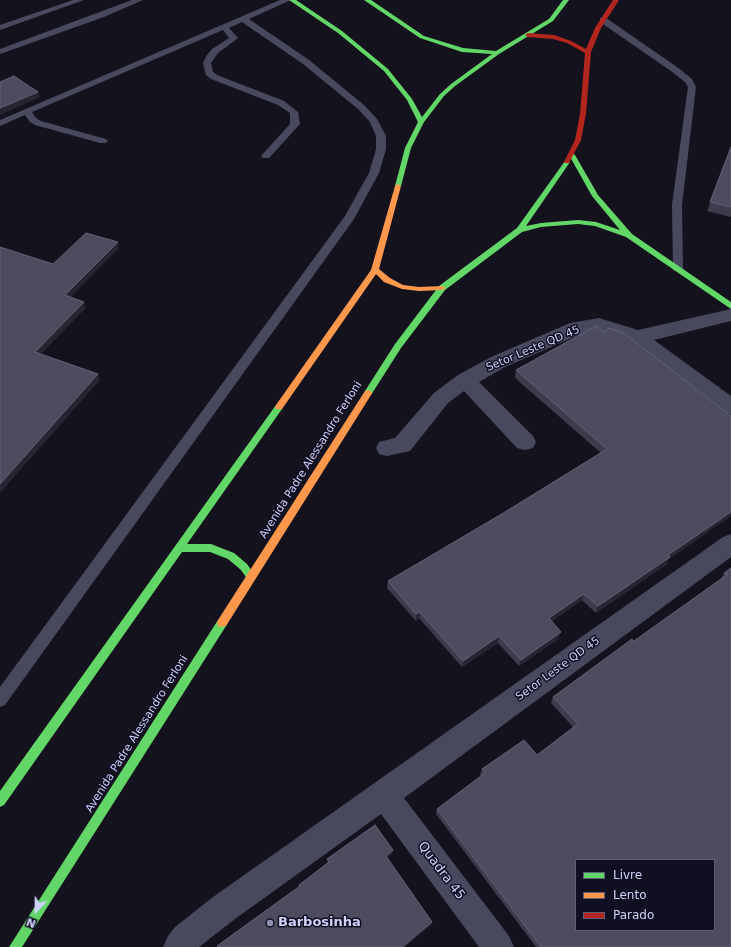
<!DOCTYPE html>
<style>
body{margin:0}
#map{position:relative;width:731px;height:947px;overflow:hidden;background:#14131d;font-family:"DejaVu Sans",sans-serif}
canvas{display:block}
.legend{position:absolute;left:575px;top:859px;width:140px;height:72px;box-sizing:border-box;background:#100f21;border:1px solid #5e5d79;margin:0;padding:5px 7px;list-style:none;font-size:12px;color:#d2d1fd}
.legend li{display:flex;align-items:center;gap:8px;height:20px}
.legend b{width:20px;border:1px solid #5e5d79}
.north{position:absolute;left:16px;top:891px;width:40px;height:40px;-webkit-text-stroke:3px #100f21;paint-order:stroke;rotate:202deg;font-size:11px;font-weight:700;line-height:16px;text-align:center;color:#d2d1fd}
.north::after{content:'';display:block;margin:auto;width:14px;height:18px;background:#d2d1fd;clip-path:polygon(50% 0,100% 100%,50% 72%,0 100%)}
</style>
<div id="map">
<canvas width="731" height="947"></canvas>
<ul class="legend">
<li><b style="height:5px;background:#63d668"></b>Livre</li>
<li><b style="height:5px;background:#ff974d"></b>Lento</li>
<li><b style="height:5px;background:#b3261e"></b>Parado</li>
</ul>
<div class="north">N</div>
</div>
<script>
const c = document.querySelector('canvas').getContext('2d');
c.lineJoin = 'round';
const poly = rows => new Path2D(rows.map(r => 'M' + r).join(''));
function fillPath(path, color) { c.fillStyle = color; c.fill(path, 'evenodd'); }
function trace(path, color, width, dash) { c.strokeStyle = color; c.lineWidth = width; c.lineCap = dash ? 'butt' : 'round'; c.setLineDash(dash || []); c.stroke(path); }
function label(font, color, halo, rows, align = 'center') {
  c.font = font + ' "DejaVu Sans",sans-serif'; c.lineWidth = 3; c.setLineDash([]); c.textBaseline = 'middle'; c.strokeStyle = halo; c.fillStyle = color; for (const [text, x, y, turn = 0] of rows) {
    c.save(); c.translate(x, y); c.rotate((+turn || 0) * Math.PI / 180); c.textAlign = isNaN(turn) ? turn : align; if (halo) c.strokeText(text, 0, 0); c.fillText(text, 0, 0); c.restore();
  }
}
fillPath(poly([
 [73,0,84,0,0,30,0,25,73,0],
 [132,0,143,0,104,17,0,54,0,49,132,0],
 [280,0,291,0,249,19,309,60,364,105,377,119,386,136,386,149,379,173,354,219,5,705,0,707,0,687,345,216,369,173,376,149,376,136,370,122,358,109,303,64,242,22,229,28,238,38,218,53,211,63,213,72,217,75,284,101,298,112,300,124,269,158,263,158,261,156,290,124,290,113,278,105,211,79,206,75,203,63,207,55,212,49,229,38,223,30,32,112,36,118,41,121,106,139,108,141,106,143,100,143,35,125,30,122,25,115,0,126,0,120,280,0],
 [600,18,606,18,677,67,692,79,696,87,682,205,683,269,682,271,674,271,673,269,672,205,688,87,685,82,671,71,600,22,600,18]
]), '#48495e');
fillPath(poly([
 [731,309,731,321,654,340,731,396,731,415,724,412,630,342,598,331,581,334,505,367,479,382,533,436,536,442,533,448,525,450,517,448,464,391,448,403,410,451,387,456,379,454,376,448,379,442,395,438,434,393,458,375,491,357,570,323,599,318,638,330,731,309],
 [731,534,731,557,404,798,509,936,514,947,479,947,381,814,235,919,199,947,163,947,168,936,175,927,213,897,723,537,731,534]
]), '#48495e');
fillPath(poly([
 [289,0,296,0,342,31,388,69,412,99,422,117,440,94,451,84,492,54,462,52,420,38,364,0,371,0,424,36,463,48,496,51,549,19,563,0,569,0,553,21,499,54,455,86,444,96,424,122,411,148,401,186,398,188,395,186,405,148,418,122,407,100,384,71,338,33,289,0],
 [572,153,575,155,598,195,632,234,731,302,731,309,626,237,595,226,578,224,541,227,522,232,445,290,401,348,371,395,365,395,364,393,365,391,395,344,439,286,517,228,565,161,570,162,526,226,541,223,578,220,596,222,620,230,592,196,569,155,572,153],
 [279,404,282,405,283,407,282,409,187,544,211,544,234,553,247,564,256,577,254,580,251,581,248,580,241,570,228,559,210,552,182,552,4,805,0,807,0,791,276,405,279,404],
 [222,619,226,620,227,623,226,626,22,947,9,947,218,620,222,619]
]), '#63d668');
fillPath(poly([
 [398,184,401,186,379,269,390,278,403,285,419,287,442,286,446,288,442,290,419,291,402,289,384,282,376,274,282,409,276,409,275,407,276,405,371,270,395,186,398,184],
 [368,390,371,391,372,393,371,395,226,626,222,627,218,626,217,623,218,620,365,391,368,390]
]), '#ff974d');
fillPath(poly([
 [613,0,619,0,601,28,591,52,586,114,581,140,569,163,565,163,564,162,575,140,580,114,585,53,567,43,553,39,528,37,525,35,528,33,554,35,571,41,586,49,595,28,613,0]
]), '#b3261e');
fillPath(poly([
 [731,147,731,217,707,211],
 [596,326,668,560,667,564,596,613,582,600,552,621,558,639,519,666,498,643,462,667,419,618,416,621,387,588,388,581,505,512,601,453,515,378,516,370],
 [731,568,731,947,536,947,436,814,437,809,481,776,480,775,482,769,537,755,573,727,551,703,553,697,634,641,721,579,724,573]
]), '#3d3c4c');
fillPath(poly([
 [38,92,40,97,0,115,0,108],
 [118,242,119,248,67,301,65,295],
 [84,302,86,308,37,358,35,352],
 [98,374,100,380,0,493,0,484],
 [731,512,731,516,668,560,667,564,596,613,598,606,668,555],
 [584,594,582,600,547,625,549,618],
 [420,612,419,618,416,621,416,614],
 [561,632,558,639,519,666,521,660],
 [499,636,498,643,462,667,463,661],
 [393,850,392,854,386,859,386,856],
 [432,922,431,925,405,947,402,947]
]), '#262531');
const building = poly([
 [14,76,38,92,0,108,0,82,14,76],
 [731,147,731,207,710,202,731,147],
 [86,233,118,242,65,295,84,302,35,352,98,374,0,484,0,247,53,264,86,233],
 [596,326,603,332,610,328,624,333,731,416,731,512,668,555,670,557,598,606,584,594,549,618,561,632,521,660,499,636,463,661,420,612,416,614,388,581,505,512,607,449,516,370,596,326],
 [731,568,731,947,541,947,437,809,485,773,482,769,524,740,537,755,578,724,553,697,632,639,634,641,728,574,724,573,731,568],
 [576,860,714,860,714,930,576,930,576,860],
 [375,825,393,850,386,856,432,922,402,947,218,947,217,946,300,886,299,885,329,862,327,859,375,825]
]);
fillPath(building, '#4d4c5f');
trace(building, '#626178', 1);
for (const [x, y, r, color] of [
 [270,923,4,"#908eaf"]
]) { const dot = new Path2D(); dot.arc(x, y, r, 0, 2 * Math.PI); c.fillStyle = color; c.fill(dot); trace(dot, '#100f21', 1.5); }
label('11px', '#d2d1fd', '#100f21', [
 ["Setor Leste QD 45",533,349,-23],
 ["Avenida Padre Alessandro Ferloni",311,460,-58],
 ["Setor Leste QD 45",558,669,-36],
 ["Avenida Padre Alessandro Ferloni",137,734,-58]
]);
label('13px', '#d2d1fd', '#100f21', [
 ["Quadra 45",441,871,53]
]);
label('bold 13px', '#d2d1fd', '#100f21', [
 ["Barbosinha",278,923]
], 'left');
</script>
